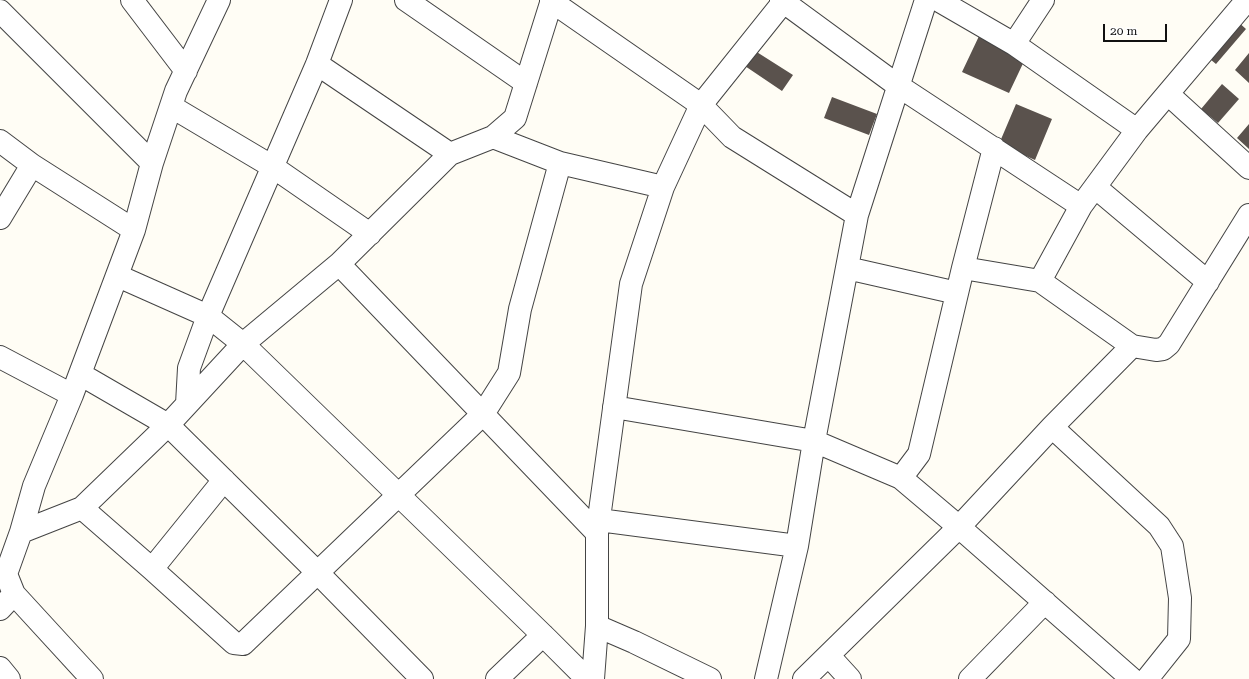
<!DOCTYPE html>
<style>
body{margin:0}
#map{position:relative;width:1249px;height:679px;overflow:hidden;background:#fffdf5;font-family:"Roboto Serif",serif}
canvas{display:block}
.scale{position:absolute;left:1103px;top:24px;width:64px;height:18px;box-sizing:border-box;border:2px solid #111;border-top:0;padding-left:5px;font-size:12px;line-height:14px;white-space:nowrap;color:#111;-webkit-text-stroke:3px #fff;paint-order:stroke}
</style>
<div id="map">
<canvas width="1249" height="679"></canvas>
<div class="scale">20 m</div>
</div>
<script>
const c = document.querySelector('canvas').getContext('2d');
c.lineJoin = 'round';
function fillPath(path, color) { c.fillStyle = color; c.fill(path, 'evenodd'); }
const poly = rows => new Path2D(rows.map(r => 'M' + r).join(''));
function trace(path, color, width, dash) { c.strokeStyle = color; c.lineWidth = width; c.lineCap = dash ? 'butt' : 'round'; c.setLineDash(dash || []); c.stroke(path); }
fillPath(poly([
 [1236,20,1246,29,1216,64,1205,55],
 [980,34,1027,55,1009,93,962,72],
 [752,49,793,75,782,91,742,64],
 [1249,53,1249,83,1235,70],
 [1222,84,1239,99,1218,123,1201,109],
 [832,97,877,114,869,135,824,118],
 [1016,104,1052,119,1035,160,999,144],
 [1249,124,1249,149,1237,138]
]), '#5a524d');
const minor = poly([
 [132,0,186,71],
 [406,0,526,83],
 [781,0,897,85,1081,206],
 [938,0,1014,44,1137,130],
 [551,1,701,105,732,137,857,215],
 [0,11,152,163],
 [1014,44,1043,0],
 [317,64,450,154],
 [1168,94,1249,168],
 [172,107,273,167,370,234],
 [493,137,560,163,663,187],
 [0,141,32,165,134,230],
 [1095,187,1208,282],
 [0,218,32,165],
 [339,264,597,533],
 [847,268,957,293],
 [963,268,1040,281,1132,346,1156,350,1163,349,1169,344,1249,215],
 [118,276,208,316,243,344,548,640,587,679],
 [1040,281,1081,206,1137,130,1247,0],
 [0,357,72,395],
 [80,374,168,425,317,572,422,679],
 [187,404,189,368,208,316,317,64,341,0],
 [614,407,814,441,901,478,959,527,1132,679],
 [1052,427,1159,526,1172,546,1180,598,1179,639,1147,679],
 [901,478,919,454,963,268,994,148],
 [82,508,152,569,234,643,243,644,483,414,509,373,520,309,560,163],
 [599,520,797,546],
 [21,532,82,508,168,425,243,344,339,264,450,154,493,137,515,118,552,0],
 [152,569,224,480],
 [0,609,14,594],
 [597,626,634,642,710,679],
 [829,656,850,679],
 [0,668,9,679],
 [92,679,14,594,6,574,21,532,34,486,72,395,134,230,152,163,176,91,219,0],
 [497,679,543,635],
 [593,679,597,626,597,533,631,284,663,187,701,105,785,0],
 [766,679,797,546,814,441,857,215,926,0],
 [804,679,959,527,1052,427,1132,346],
 [970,679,1045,602]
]);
trace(minor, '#444', 24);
trace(minor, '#fff', 22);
</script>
